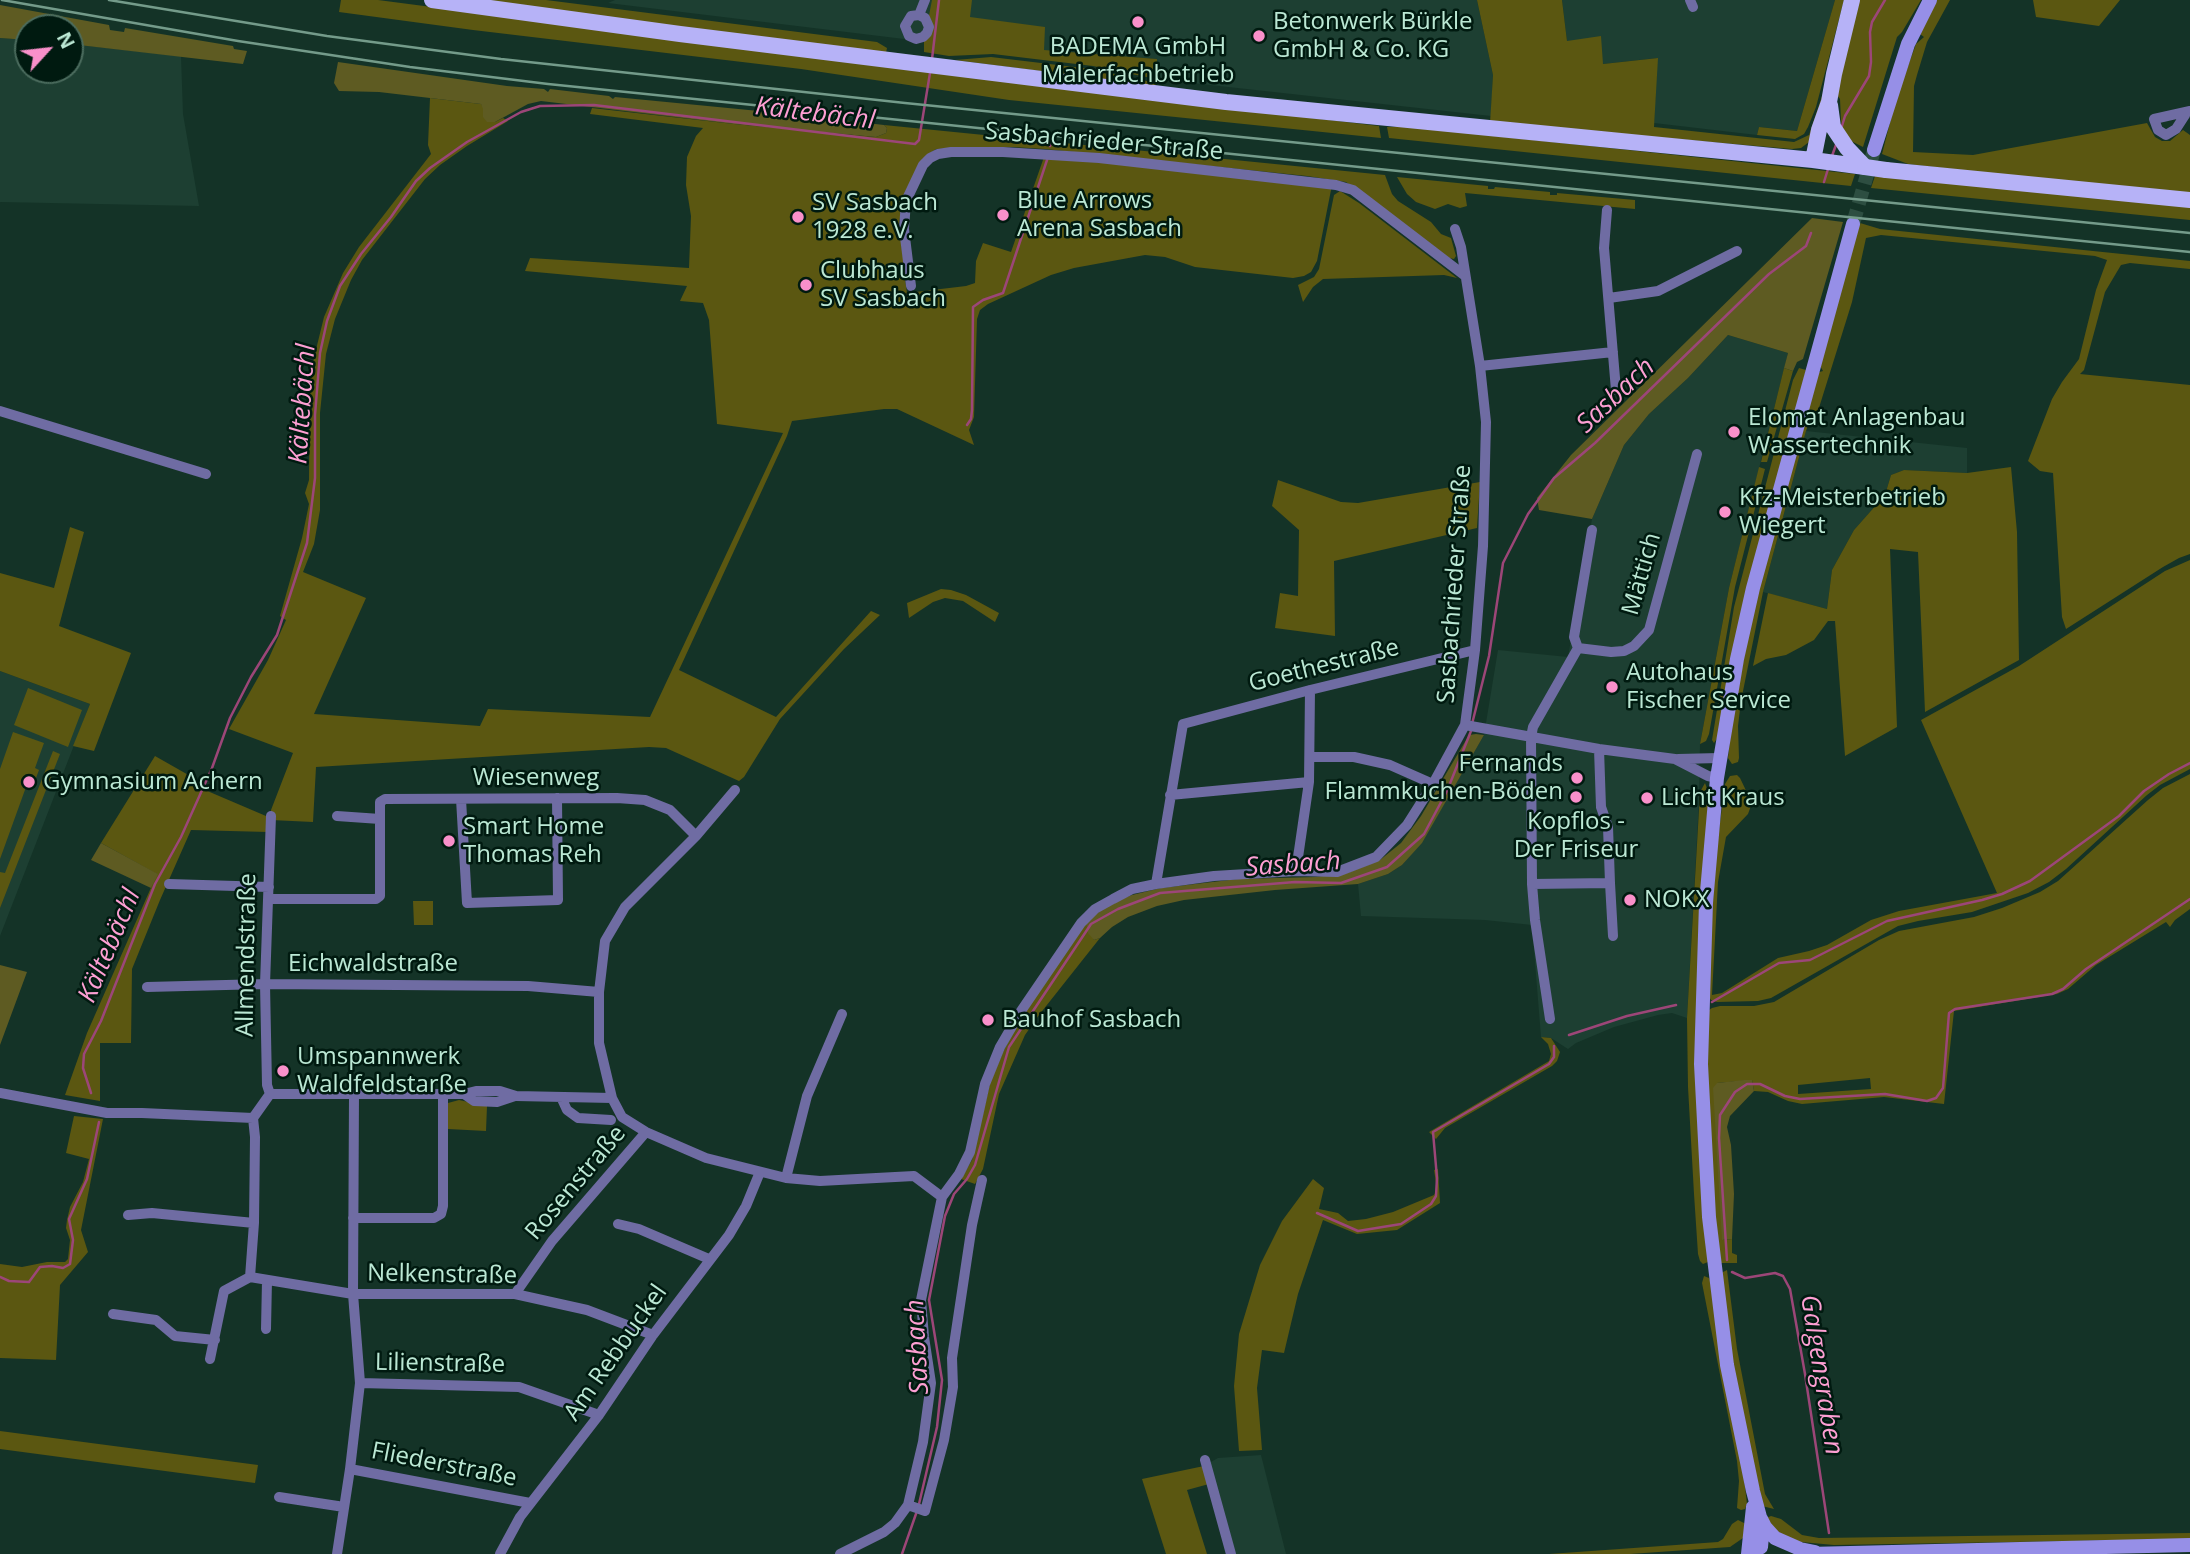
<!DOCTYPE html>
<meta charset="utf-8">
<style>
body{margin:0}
#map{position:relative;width:2190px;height:1554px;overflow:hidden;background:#143327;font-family:"Open Sans",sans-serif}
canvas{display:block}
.north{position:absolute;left:14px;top:14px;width:70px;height:70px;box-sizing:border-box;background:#001a10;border:2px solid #4b6c5e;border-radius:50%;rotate:63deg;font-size:19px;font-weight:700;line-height:28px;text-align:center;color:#bbe8d4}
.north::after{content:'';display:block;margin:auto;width:24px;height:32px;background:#f990ca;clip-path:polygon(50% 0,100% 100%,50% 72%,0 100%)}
</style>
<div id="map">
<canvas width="2190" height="1554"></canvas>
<div class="north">N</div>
</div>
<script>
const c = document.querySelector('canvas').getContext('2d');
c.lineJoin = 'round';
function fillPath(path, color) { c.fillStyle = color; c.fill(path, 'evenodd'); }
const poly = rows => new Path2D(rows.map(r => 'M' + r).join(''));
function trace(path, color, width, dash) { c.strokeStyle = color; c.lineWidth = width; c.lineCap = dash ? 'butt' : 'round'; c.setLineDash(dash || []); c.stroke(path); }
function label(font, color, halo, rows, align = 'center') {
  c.font = font + ' "Open Sans",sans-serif'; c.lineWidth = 5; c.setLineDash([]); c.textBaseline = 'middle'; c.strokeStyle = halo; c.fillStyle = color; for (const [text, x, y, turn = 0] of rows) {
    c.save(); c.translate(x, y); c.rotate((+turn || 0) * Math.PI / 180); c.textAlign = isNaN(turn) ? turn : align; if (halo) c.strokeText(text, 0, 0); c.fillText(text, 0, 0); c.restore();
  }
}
fillPath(poly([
 [615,0,1477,0,1493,75,1491,116,1156,79,1157,59,937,43,608,3],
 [1562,0,1835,0,1797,131,1759,127,1757,135,1654,123,1657,58,1603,64,1567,41],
 [0,38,28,40,28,70,70,70,70,44,181,56,183,114,199,206,0,202],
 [1728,335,1788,353,1729,588,1700,744,1699,802,1687,1018,1672,1013,1658,1015,1614,1027,1576,1043,1568,1049,1551,1038,1541,1037,1532,925,1485,920,1361,916,1358,884,1388,874,1402,865,1422,842,1484,735,1498,650,1568,657,1592,519,1624,445,1649,414,1688,378],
 [1806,431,1967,448,1967,473,1904,470,1891,475,1885,495,1854,530,1832,570,1827,609,1763,592],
 [0,671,90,704,0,936],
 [1261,1455,1286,1554,1233,1554,1209,1463,1218,1458]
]), '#1d3f32');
fillPath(poly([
 [341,0,378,0,953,75,1379,126,1381,138,1009,100,801,69,473,30,339,12],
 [461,0,546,0,877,42,887,48,886,53],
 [932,0,972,0,970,17,1045,27,1044,50,1157,59,1156,79,1093,66,993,54,949,56,924,52,924,41],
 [1477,0,1562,0,1567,41,1601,36,1603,64,1658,58,1654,127,1794,142,1809,135,1826,84,1813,139,1801,148,1792,149,1490,123,1493,75],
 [1835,0,1844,0,1816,107,1808,127,1804,134,1795,139,1757,135,1759,127,1797,131],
 [1857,0,1921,0,1902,32,1897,37,1863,147,1851,141,1844,132,1841,121,1840,99,1837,95],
 [1937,0,1950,0,1927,42,1917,75,1914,86,1913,152,1973,155,2147,123,2155,137,2162,141,2170,141,2183,130,2190,135,2190,194,1942,168,1908,164,1882,154,1896,99,1916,44,1924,37,1920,34,1921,30],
 [2033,0,2120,0,2099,26,2036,17],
 [991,57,1091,69,1156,83,1155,86,955,60],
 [430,98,481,104,495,122,503,118,508,121,467,146,440,165,425,179,362,260,351,280,335,319,326,354,320,413,320,510,314,544,303,572,366,598,314,714,480,726,488,709,650,717,783,433,717,424,709,320,703,303,680,301,687,286,525,271,530,258,689,268,691,216,686,185,687,157,696,136,703,128,590,114,592,108,734,124,876,137,886,133,887,128,884,125,1385,175,1392,194,1398,201,1431,222,1441,234,1451,238,1456,256,1454,259,1449,258,1346,182,1307,176,1045,149,1013,147,936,149,926,156,902,202,899,225,904,264,899,269,892,271,893,278,903,277,905,279,907,293,966,286,975,283,976,261,983,243,1011,252,1044,157,1332,185,1317,261,1311,272,1304,276,1293,278,1195,267,1165,257,1145,255,1074,268,1051,275,988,304,980,310,977,319,974,417,969,430,974,445,897,409,884,409,792,421,787,436,679,670,776,717,871,611,880,615,844,649,780,719,744,777,739,781,666,748,649,747,316,767,313,822,271,820,271,810,293,753,229,729,268,660,286,620,280,616,302,538,309,504,305,493,309,480,310,374,324,317,343,273,359,247,431,154,428,145],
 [1387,127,1410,127,1855,174,1851,186,1389,138],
 [1875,176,2190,206,2190,220,1871,188],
 [1397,177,1488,186,1488,189,1494,189,1495,187,1550,192,1550,195,1557,195,1557,193,1635,200,1635,209,1465,193,1467,206,1460,208,1448,204,1435,209,1416,202,1407,194],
 [1340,191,1359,203,1457,278,1444,275,1323,279,1313,287,1303,302,1298,285,1314,277,1319,269,1334,195],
 [1860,223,1880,229,2190,261,2190,269,2130,263,2121,265,2105,292,2084,370,2080,374,2190,385,2190,554,2179,558,2163,567,2066,629,2062,617,2053,473,2040,471,2028,461,2052,399,2062,382,2079,359,2096,290,2107,260,2095,256,1881,235,1866,238,1852,302,1818,411,1813,412,1806,431,1763,592,1741,701,1738,726,1739,758,1738,762,1732,764,1728,758,1732,722,1754,603,1816,373,1823,371,1819,364],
 [1784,368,1793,371,1767,462,1761,462],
 [1799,368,1806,370,1718,737,1714,743,1712,740,1734,607,1793,380],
 [1759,467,1765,469,1735,587,1709,734,1706,741,1700,744,1729,588],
 [2011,467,2017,532,2019,660,1925,712,1918,552,1890,549,1897,727,1845,756,1835,621,1828,621,1814,640,1786,655,1766,659,1753,666,1768,593,1827,609,1832,570,1854,530,1885,495,1891,475,1904,470,1967,473],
 [1278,480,1341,502,1358,503,1480,482,1477,528,1334,561,1335,636,1275,628,1280,593,1298,596,1299,530,1272,506],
 [70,527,84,532,59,626,131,653,94,751,73,746,90,704,0,671,0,573,54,588],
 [2190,560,2190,769,2160,785,2147,795,2066,869,2049,882,2028,893,1972,912,1918,921,1898,926,1771,998,1758,1001,1717,1002,1711,1000,1707,994,1716,854,1725,784,1730,776,1737,775,1740,778,1752,803,1748,814,1726,837,1718,882,1712,995,1722,993,1778,958,1809,951,1827,945,1871,920,1899,911,1997,893,1921,720,2019,666,2165,571],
 [941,589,951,590,966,595,999,613,995,622,963,601,945,598,933,602,909,618,907,603],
 [28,688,82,710,68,747,14,725],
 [13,732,44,743,35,768,39,770,36,778,30,776,0,859,0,769],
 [53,751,60,754,0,908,0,872,5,873],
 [155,756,199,781,198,787,266,816,269,819,268,832,191,830,160,900,132,969,131,1043,100,1043,100,1101,65,1095,87,1033,157,874,101,843],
 [2190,774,2190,909,2175,920,2170,927,2166,922,2096,965,2068,989,2057,994,1954,1011,1944,1104,1884,1097,1802,1104,1788,1101,1768,1092,1754,1091,1752,1080,1717,1083,1723,1240,1732,1239,1732,1253,1737,1255,1737,1263,1721,1263,1719,1260,1707,1132,1706,1012,1712,1008,1720,1006,1754,1006,1774,1002,1879,940,1899,931,1974,917,2002,908,2040,892,2058,881,2148,800,2163,788],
 [1870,1078,1871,1089,1798,1094,1798,1085],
 [1705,783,1709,794,1702,889,1708,1262,1703,1264,1700,1261,1698,1254,1694,1194,1688,1087,1687,1018,1700,792],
 [413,901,433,901,433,925,414,925],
 [1086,922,1094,940,1100,938,1039,1015,1025,1035,999,1094,983,1169,975,1184,961,1179,972,1160,990,1083,1004,1050,1020,1018],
 [1541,1037,1551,1038,1560,1052,1557,1061,1552,1066,1445,1128,1436,1139,1429,1132,1549,1061,1551,1054,1548,1044],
 [459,1100,487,1106,486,1131,448,1129,448,1103],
 [74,1116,103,1119,81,1230,88,1252,60,1285,56,1360,0,1358,0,1264,22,1267,47,1262,65,1262,68,1259,70,1240,66,1228,67,1220,70,1207,83,1182,89,1159,66,1153],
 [1438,1169,1440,1203,1397,1230,1357,1234,1323,1220,1298,1294,1284,1353,1262,1350,1257,1388,1262,1450,1239,1451,1234,1386,1239,1334,1260,1265,1282,1221,1313,1179,1324,1188,1319,1209,1338,1213,1348,1221,1366,1219,1393,1212,1434,1195,1437,1189,1434,1170],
 [1727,1270,1737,1349,1765,1494,1774,1509,1762,1506,1735,1378,1721,1273],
 [1704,1276,1709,1278,1711,1282,1744,1478,1747,1504,1745,1509,1741,1510,1737,1508,1739,1481,1737,1461,1702,1283],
 [0,1431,258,1465,255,1483,0,1449],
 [1204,1466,1209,1484,1187,1490,1207,1554,1166,1554,1142,1479],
 [1771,1516,1781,1519,1802,1535,1819,1538,2190,1533,2190,1539,1834,1545,1790,1541,1782,1538,1766,1518],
 [1738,1520,1746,1524,1743,1538,1730,1547,1630,1554,1549,1554,1718,1542,1723,1539,1732,1524]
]), '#5b5711');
fillPath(poly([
 [0,5,109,25,110,30,124,32,125,28,233,46,234,49,247,51,243,64,70,44,70,28,28,28,28,40,0,38],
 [338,62,507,86,544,89,548,92,550,89,609,96,613,99,615,97,800,115,801,118,806,119,807,116,884,125,887,128,886,133,876,137,734,124,541,101,528,104,495,122,487,122,483,117,483,109,481,104,379,92,339,91,334,83],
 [1812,218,1843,222,1803,359,1797,362,1793,371,1784,368,1788,353,1728,335,1688,378,1649,414,1624,445,1592,519,1539,510,1537,498,1571,455],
 [1476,734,1484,735,1422,843,1402,865,1388,874,1358,884,1275,890,1184,900,1157,906,1128,917,1112,927,1100,938,1094,940,1088,933,1086,922,1110,903,1132,895,1161,888,1238,879,1315,877,1347,873,1380,860,1401,843,1421,816,1469,735],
 [101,843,158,874,151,888,91,860],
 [0,965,27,972,0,1045],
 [1744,1080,1752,1080,1754,1091,1730,1116,1727,1127,1731,1145,1734,1194,1732,1239,1722,1240,1713,1088,1717,1083]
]), '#5e5b22');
trace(poly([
 [932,59,939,0],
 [1841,129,1845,116,1869,76,1871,62,1870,32,1872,22,1885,0],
 [1050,146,1052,139],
 [1832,156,1837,142],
 [1824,182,1828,169],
 [967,425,971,419,972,410,973,307,983,300,1003,293,1048,157],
 [1472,724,1489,656,1503,563,1528,514,1554,478,1595,443,1769,274,1806,246,1811,233],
 [1712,1002,1779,963,1810,960,1887,921,1982,900,2002,894,2030,881,2119,816,2144,791,2169,774,2190,763],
 [1569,1035,1627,1016,1676,1005],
 [91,1093,83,1068,84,1054,101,1021,155,884,181,837,212,768,230,718,251,677,277,635,307,543,315,478,315,415,320,353,327,321,340,286,361,254,391,217,416,181,430,168,467,142,521,112,540,106,594,105,915,144,919,140,930,73],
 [1317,1213,1358,1231,1401,1224,1431,1204,1436,1196,1437,1178,1433,1132,1549,1064,1554,1057,1554,1046],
 [1727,1260,1719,1138,1720,1115,1735,1092,1747,1084,1760,1084,1785,1096,1800,1099,1885,1094,1927,1101,1936,1098,1943,1088,1949,1013,1955,1009,2052,994,2063,989,2086,969,2190,899],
 [1732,1272,1745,1278,1775,1273,1783,1276,1790,1289,1805,1374,1829,1533],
 [0,1277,9,1281,29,1282,40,1267,52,1266,63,1268,70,1264,73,1240,69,1219,87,1179,99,1122],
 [919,1504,937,1427,942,1380,929,1300,945,1216,954,1194,967,1179,975,1165,1009,1047,1091,924,1118,909,1160,893,1295,882,1341,883,1387,867,1424,834,1447,791,1471,731],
 [902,1554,917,1511]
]), '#9c4678', 2.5);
trace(poly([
 [1853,224,1874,150]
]), '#2d4e41', 14, [14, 7]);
trace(poly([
 [1690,0,1693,7],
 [919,15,925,18,929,27,927,33,923,37,916,39,909,36,905,26,911,16,919,15,925,0],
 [2187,112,2176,129,2166,135,2158,130,2154,119,2190,111],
 [1607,210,1604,248,1616,390],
 [911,286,904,229,906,201,923,165,930,158,938,154,951,152,1003,152,1099,158,1336,185,1353,190,1464,275],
 [1609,298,1658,291,1737,251],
 [1480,366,1613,352],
 [0,411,206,474],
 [1592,530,1574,637,1578,648,1611,652,1624,651,1634,646,1649,630,1697,454],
 [1465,725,1599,749,1675,759,1708,776,1717,778],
 [1311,757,1354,757,1390,765,1433,784],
 [1678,759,1719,758],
 [735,790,696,836,625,907,605,941,599,992,599,1043,612,1098,622,1117,646,1132,706,1158,786,1178,820,1181,914,1176,942,1197],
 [1170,795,1309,782],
 [461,799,467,903,558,900,557,798],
 [337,816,380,819],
 [1296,871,1309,782,1310,690],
 [1610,883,1613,936],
 [169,884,269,887],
 [1156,884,1183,724,1310,690,1475,650],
 [1532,884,1610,883,1608,827,1601,807,1599,749],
 [268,899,376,899,380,896,380,802,385,799,617,798,645,800,670,810,696,836],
 [147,987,265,984,528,986,599,992],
 [1550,1019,1535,920,1532,884,1531,737,1533,727,1578,648],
 [0,1093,107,1113,142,1113,253,1118],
 [270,1094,464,1094,476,1091,500,1091,516,1096,612,1098],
 [270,1094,267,1085,265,984,271,816],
 [464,1094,474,1101,497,1102,515,1096],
 [561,1097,567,1110,578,1118,611,1120],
 [253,1118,255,1137,254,1223,250,1277,353,1294,515,1294,587,1310,653,1335],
 [253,1118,270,1094],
 [786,1178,807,1096,842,1014],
 [128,1215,152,1213,254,1223],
 [353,1218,434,1218,441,1214,443,1206,443,1094],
 [618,1224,639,1229,709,1259],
 [515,1294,552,1241,646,1132],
 [113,1314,156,1320,175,1336,215,1340],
 [266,1329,267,1280],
 [210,1359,224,1291,250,1277],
 [360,1383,519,1387,599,1415],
 [1205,1460,1231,1554],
 [350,1469,530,1503],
 [279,1497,344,1507],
 [908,1505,925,1511,944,1440,953,1387,952,1358,972,1225,982,1180],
 [337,1554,350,1469,360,1383,353,1294,354,1094],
 [500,1554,520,1517,599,1415,653,1335,729,1235,746,1206,760,1172],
 [840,1554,884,1532,895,1523,908,1505,923,1442,931,1383,924,1337,921,1300,942,1197,959,1174,970,1152,985,1084,1000,1047,1021,1011,1081,923,1095,909,1113,899,1132,889,1156,884,1214,876,1296,871,1337,872,1376,857,1407,825,1433,784,1465,725,1475,650,1483,546,1486,422,1480,366,1461,247,1455,229]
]), '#6f6ca3', 10);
trace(poly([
 [1874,150,1908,44,1930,0],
 [1761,1519,1765,1527,1775,1538,1800,1549,1815,1552],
 [1748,1554,1753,1507],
 [1750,1554,1761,1547,1762,1536,1760,1517,1753,1491,1727,1365,1709,1217,1701,1064,1706,903,1717,778,1737,659,1753,588,1853,224],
 [1808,1554,2190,1545]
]), '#968fe7', 14);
trace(poly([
 [432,0,680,34,1226,102,1813,160,1865,167],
 [1830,105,1833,127,1847,148,1865,167],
 [1813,160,1819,130,1829,102,1834,74,1852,0],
 [1886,170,2190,200]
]), '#b6b2f7', 16);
trace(poly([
 [2,0,238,41,410,67,548,84,2190,252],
 [109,0,327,36,501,59,905,103,2190,233]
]), '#749b8a', 2.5);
trace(poly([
 [1865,167,1886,170]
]), '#b6b2f7', 16);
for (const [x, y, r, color] of [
 [1138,22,7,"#f990ca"],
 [1259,36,7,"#f990ca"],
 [1003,215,7,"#f990ca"],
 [798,217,7,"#f990ca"],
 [806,285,7,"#f990ca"],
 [1734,432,7,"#f990ca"],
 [1725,512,7,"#f990ca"],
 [1612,687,7,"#f990ca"],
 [1577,778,7,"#f990ca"],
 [29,782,7,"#f990ca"],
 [1576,797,7,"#f990ca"],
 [1647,798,7,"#f990ca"],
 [449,841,7,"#f990ca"],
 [1630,900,7,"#f990ca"],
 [988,1020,7,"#f990ca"],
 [283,1071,7,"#f990ca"]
]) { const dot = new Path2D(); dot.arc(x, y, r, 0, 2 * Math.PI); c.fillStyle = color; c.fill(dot); trace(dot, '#001a10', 2.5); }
label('24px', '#bbe8d4', '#001a10', [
 ["Betonwerk Bürkle",1273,22],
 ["GmbH & Co. KG",1273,50],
 ["BADEMA GmbH",1138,47,"center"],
 ["Malerfachbetrieb",1138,75,"center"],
 ["Blue Arrows",1017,201],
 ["Arena Sasbach",1017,229],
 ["SV Sasbach",812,203],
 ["1928 e.V.",812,231],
 ["Clubhaus",820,271],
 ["SV Sasbach",820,299],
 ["Elomat Anlagenbau",1748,418],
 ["Wassertechnik",1748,446],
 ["Kfz-Meisterbetrieb",1739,498],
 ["Wiegert",1739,526],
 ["Autohaus",1626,673],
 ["Fischer Service",1626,701],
 ["Fernands",1563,764,"right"],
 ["Flammkuchen-Böden",1563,792,"right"],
 ["Gymnasium Achern",43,782],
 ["Licht Kraus",1661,798],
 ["Kopflos -",1576,822,"center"],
 ["Der Friseur",1576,850,"center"],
 ["Smart Home",463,827],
 ["Thomas Reh",463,855],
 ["NOKX",1644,900],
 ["Bauhof Sasbach",1002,1020],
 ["Umspannwerk",297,1057],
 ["Waldfeldstarße",297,1085]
], 'left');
label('24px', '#bbe8d4', '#001a10', [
 ["Sasbachrieder Straße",1104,142,5],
 ["Mättich",1642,574,-74],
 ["Sasbachrieder Straße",1455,584,-86],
 ["Goethestraße",1324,666,-14],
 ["Wiesenweg",536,778],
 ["Allmendstraße",247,955,-89],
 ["Eichwaldstraße",373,964],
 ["Rosenstraße",576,1183,-50],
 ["Nelkenstraße",442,1275,1],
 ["Am Rebbuckel",616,1353,-55],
 ["Lilienstraße",440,1364,1],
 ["Fliederstraße",444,1465,11]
]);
label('italic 26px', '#fd9fd3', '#001a10', [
 ["Kältebächl",815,114,7],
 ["Sasbach",1616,396,-43],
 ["Kältebächl",303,404,-86],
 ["Sasbach",1293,865,-4],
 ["Kältebächl",110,946,-67],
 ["Sasbach",918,1347,-93],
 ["Galgengraben",1821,1375,81]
]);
</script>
